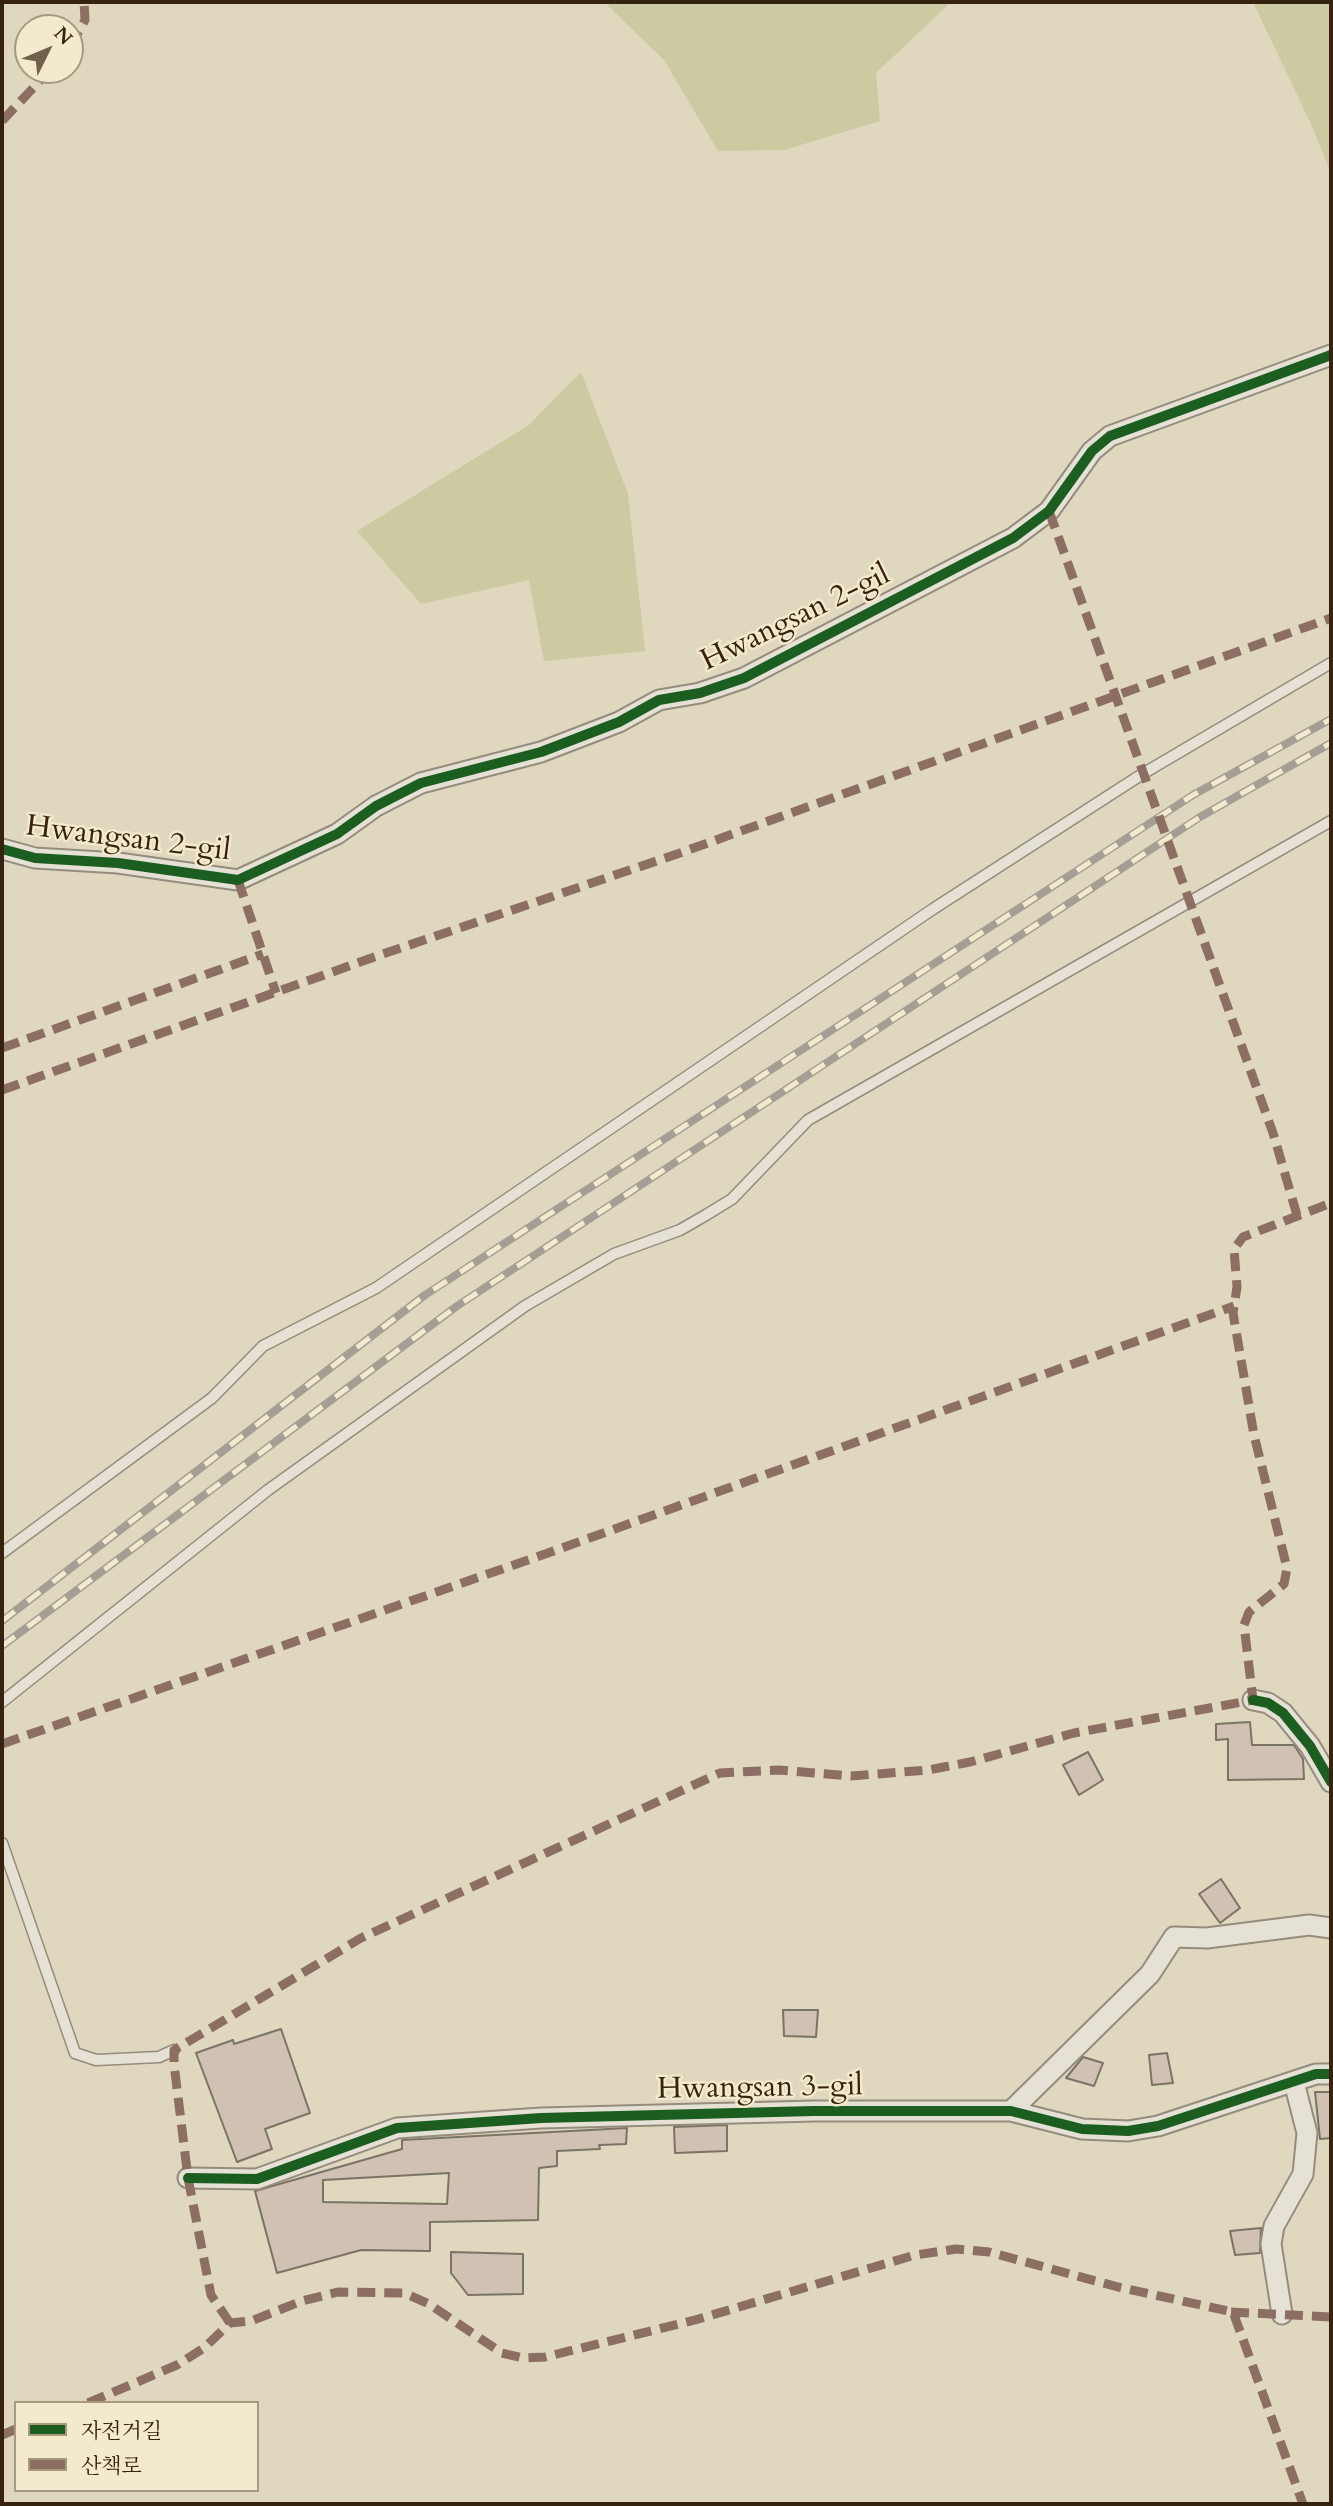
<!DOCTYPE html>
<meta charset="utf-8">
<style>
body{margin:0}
#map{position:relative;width:1333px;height:2506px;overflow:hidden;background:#dfd7be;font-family:Cardo,"Noto Serif KR",serif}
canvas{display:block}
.frame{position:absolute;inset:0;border:4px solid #36220f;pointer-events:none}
.legend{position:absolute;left:14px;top:2401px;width:245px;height:91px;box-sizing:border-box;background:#f3e9cc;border:2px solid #a79980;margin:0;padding:9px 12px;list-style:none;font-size:21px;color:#36220f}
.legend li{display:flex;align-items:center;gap:14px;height:35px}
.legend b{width:35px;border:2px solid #a79980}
.north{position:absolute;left:14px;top:14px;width:70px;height:70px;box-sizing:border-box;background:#f3e9cc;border:2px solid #a79980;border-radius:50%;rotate:47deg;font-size:19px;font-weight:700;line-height:28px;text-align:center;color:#36220f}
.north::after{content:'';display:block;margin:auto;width:24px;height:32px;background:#71614c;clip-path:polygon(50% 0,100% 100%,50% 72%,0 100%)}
</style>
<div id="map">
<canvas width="1333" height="2506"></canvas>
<div class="frame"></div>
<ul class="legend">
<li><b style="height:9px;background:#1b5e20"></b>자전거길</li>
<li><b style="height:9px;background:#8d6e63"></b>산책로</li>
</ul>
<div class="north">N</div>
</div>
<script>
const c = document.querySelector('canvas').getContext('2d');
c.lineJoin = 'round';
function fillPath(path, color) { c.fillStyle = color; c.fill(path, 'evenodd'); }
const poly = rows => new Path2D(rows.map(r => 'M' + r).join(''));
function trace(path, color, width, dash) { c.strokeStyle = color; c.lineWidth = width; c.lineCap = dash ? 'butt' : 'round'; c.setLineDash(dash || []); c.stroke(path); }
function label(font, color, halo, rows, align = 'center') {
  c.font = font + ' Cardo,serif'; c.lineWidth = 5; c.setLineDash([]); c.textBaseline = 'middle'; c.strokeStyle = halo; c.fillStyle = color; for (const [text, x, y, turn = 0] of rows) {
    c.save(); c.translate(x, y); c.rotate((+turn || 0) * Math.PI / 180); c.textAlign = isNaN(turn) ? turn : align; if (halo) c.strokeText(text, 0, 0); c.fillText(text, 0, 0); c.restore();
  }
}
fillPath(poly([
 [604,2,951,2,876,73,880,121,784,150,718,151,664,60],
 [1253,2,1331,2,1331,173,1311,124],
 [581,372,628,494,645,651,544,661,529,580,421,604,357,531,529,425]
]), '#cccaa0');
const building = poly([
 [1250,1722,1252,1745,1294,1745,1303,1759,1304,1779,1228,1780,1228,1739,1216,1740,1216,1724,1250,1722],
 [1088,1752,1103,1780,1079,1795,1063,1765,1088,1752],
 [1221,1879,1240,1908,1220,1923,1199,1894,1221,1879],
 [783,2010,818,2010,816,2037,784,2036,783,2010],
 [281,2029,310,2113,265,2129,272,2149,237,2162,196,2053,233,2040,234,2044,281,2029],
 [1167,2053,1173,2083,1152,2085,1149,2055,1167,2053],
 [1083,2057,1103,2063,1094,2086,1066,2078,1083,2057],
 [1315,2092,1331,2092,1331,2138,1320,2139,1315,2092],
 [727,2125,727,2151,675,2153,674,2127,727,2125],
 [627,2128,626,2144,599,2145,600,2149,557,2151,557,2166,539,2168,538,2220,430,2222,430,2251,361,2250,277,2273,255,2191,402,2149,402,2140,627,2128],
 [449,2173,447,2204,323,2202,323,2180,449,2173],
 [1261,2228,1260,2253,1235,2255,1230,2231,1261,2228],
 [451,2252,523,2254,523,2294,468,2295,451,2273,451,2252]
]);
fillPath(building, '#d1c1b2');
trace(building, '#7b7365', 2);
const lane = poly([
 [2,1553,212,1398,263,1346,376,1288,933,909,1144,773,1331,663],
 [2,1702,268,1490,525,1306,614,1254,680,1230,706,1215,732,1199,808,1120,1331,821],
 [2,1843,75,2053,96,2060,159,2057,174,2050]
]);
const street = poly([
 [2,849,35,858,118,863,238,880,337,834,376,806,421,783,541,752,619,722,659,700,700,693,744,678,1013,538,1049,511,1092,451,1110,436,1331,355],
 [1253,1700,1268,1703,1283,1713,1310,1746,1331,1782],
 [1011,2111,1150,1974,1174,1937,1207,1938,1309,1925,1331,1928],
 [188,2178,257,2179,397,2128,541,2118,814,2111,1011,2111,1082,2129,1128,2131,1158,2126,1316,2074,1331,2074],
 [1282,2314,1271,2244,1274,2226,1303,2174,1307,2133,1294,2082]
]);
trace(lane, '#948c7c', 13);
trace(street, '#948c7c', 23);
trace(lane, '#e5e1d5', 10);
trace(street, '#e5e1d5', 19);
const rail = poly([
 [2,1621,425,1295,1193,795,1331,719],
 [2,1646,457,1306,1200,817,1331,743]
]);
trace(rail, '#a49f94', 8);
trace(rail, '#f3e9cc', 5, [16]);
trace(poly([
 [70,47,85,20,84,2],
 [2,121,50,70],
 [1049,511,1273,1133,1297,1215],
 [238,880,276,993],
 [2,1048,263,954],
 [2,1090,377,956,680,853,1331,618],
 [2,1744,548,1553,1234,1306],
 [1231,2312,1331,2317],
 [230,2323,211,2295,188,2178,174,2064,174,2050,196,2037,361,1938,720,1773,779,1770,851,1776,928,1770,970,1762,1074,1733,1253,1700,1244,1625,1249,1612,1284,1584,1287,1568,1254,1435,1233,1313,1237,1287,1234,1249,1243,1237,1331,1203],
 [88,2403,177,2365,204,2348,230,2323,251,2321,302,2301,338,2292,404,2293,429,2304,502,2353,523,2358,545,2357,695,2320,915,2255,956,2249,989,2252,1118,2287,1233,2312,1303,2504],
 [2,2435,16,2429]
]), '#8d6e63', 9, [18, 9]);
trace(poly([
 [2,849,35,858,118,863,238,880,337,834,376,806,421,783,541,752,619,722,659,700,700,693,744,678,1013,538,1049,511,1092,451,1110,436,1331,355],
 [1253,1700,1268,1703,1283,1713,1310,1746,1331,1782],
 [188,2178,257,2179,397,2128,541,2118,814,2111,1011,2111,1082,2129,1128,2131,1158,2126,1316,2074,1331,2074]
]), '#1b5e20', 10);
label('30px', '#36220f', '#f3e9cc', [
 ["Hwangsan 2-gil",796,619,-26],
 ["Hwangsan 2-gil",128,840,7],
 ["Hwangsan 3-gil",760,2089,-1]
]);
</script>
